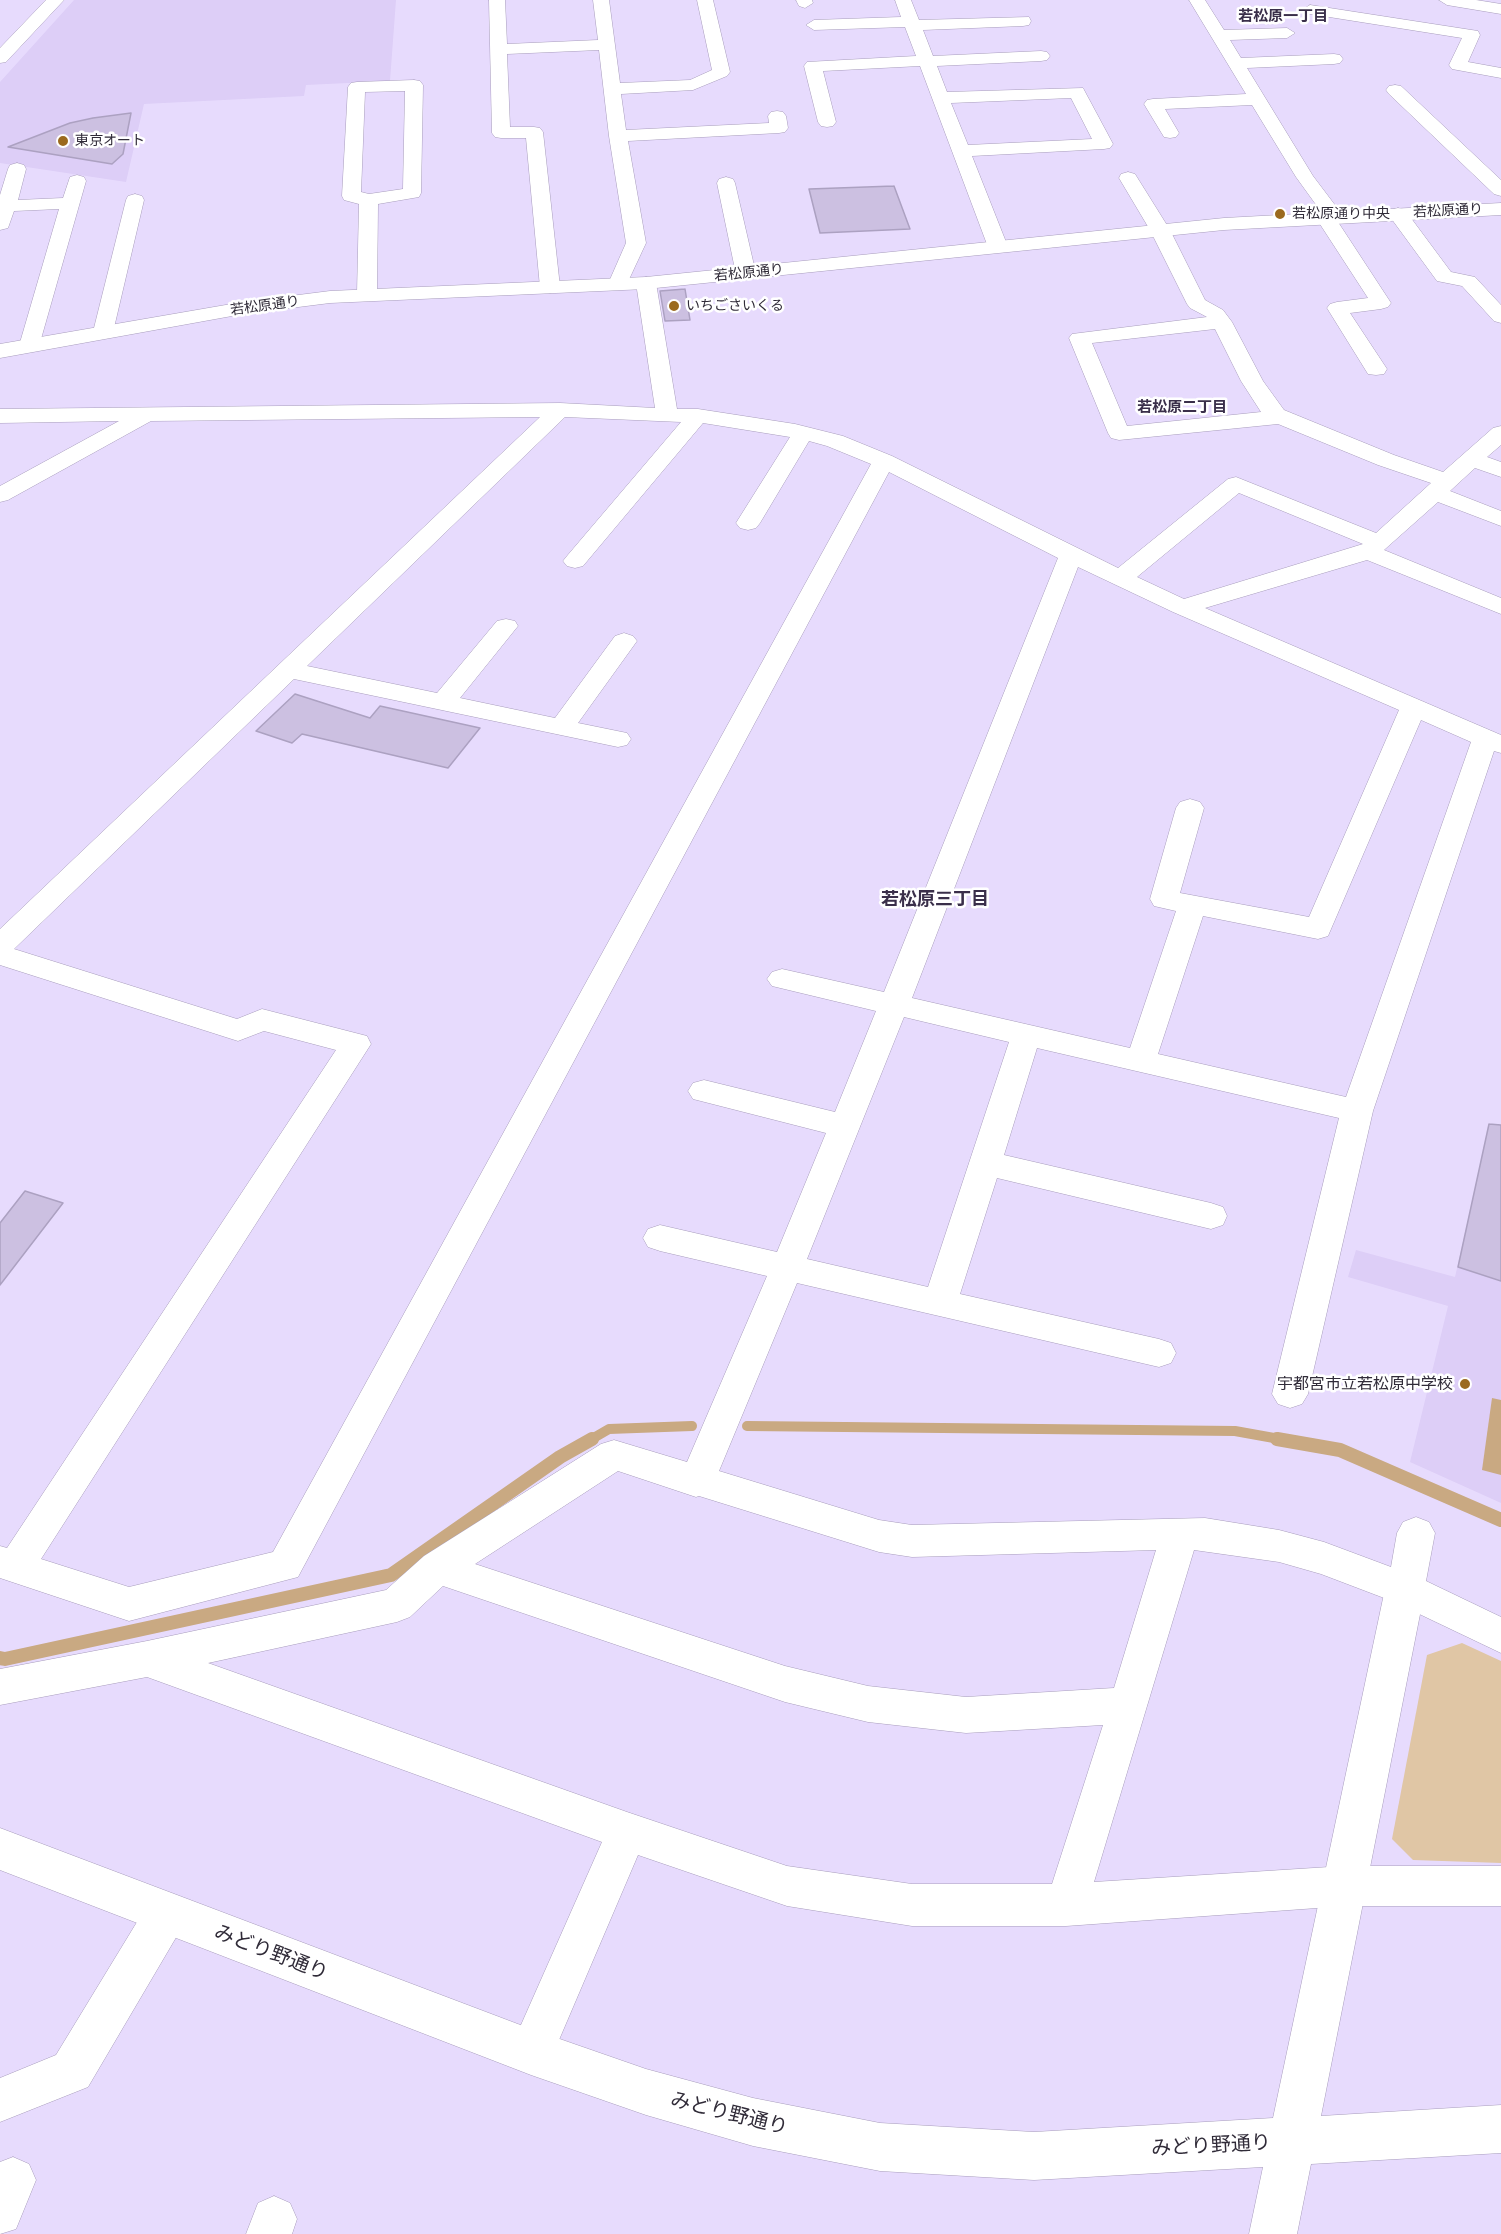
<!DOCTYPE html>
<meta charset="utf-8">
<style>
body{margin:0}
canvas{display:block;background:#e7dbfd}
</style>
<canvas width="1501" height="2234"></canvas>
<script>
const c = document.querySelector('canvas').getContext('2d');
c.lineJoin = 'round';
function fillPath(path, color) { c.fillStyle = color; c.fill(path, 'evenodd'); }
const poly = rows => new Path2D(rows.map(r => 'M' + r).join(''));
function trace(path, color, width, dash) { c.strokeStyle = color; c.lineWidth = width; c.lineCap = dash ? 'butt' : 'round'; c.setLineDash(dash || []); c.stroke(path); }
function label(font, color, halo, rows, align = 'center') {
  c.font = font + ' "Noto Serif","Noto Sans JP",serif'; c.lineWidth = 5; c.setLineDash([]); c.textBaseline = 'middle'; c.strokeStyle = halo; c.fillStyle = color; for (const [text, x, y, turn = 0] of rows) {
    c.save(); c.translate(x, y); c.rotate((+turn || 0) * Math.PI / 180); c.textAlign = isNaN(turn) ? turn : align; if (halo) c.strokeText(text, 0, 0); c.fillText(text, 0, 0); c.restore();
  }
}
fillPath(poly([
 [74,0,396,0,390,81,306,85,304,96,144,104,126,182,0,163,0,82],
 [1482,1157,1501,1163,1501,1503,1410,1462,1448,1306,1348,1277,1356,1250,1455,1277]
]), '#ddcef7');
fillPath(poly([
 [1462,1643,1501,1661,1501,1863,1413,1860,1392,1839,1427,1655]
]), '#e0c6a5');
fillPath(poly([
 [1492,1398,1501,1400,1501,1475,1482,1470]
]), '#c9a982');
trace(poly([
 [747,1426,1235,1431,1285,1440],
 [590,1440,609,1429,692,1426]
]), '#c9a982', 10);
trace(poly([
 [1277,1439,1340,1450,1501,1520],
 [0,1658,5,1659,391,1575,560,1457,592,1439]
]), '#c9a982', 14);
const building = poly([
 [131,113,123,154,112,164,8,147,70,123,93,118,131,113],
 [894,186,910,229,820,233,809,189,894,186],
 [685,289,690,320,665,321,660,291,685,289],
 [295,694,370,718,380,706,480,728,448,768,302,734,292,743,256,731,295,694],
 [1489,1124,1501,1125,1501,1281,1458,1267,1489,1124],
 [25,1191,63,1203,0,1285,0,1223,25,1191]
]);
fillPath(building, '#ccc0e1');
trace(building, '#aca1c1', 1.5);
const minor = poly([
 [489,0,505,0,507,44,598,40,593,0,609,0,620,83,690,80,712,70,697,0,713,0,730,72,727,76,693,90,621,94,626,130,769,123,768,116,771,112,777,111,783,112,786,116,788,128,785,132,779,133,628,141,646,243,625,288,611,288,608,284,626,243,609,136,599,50,507,54,510,127,534,127,540,128,543,132,560,287,557,291,550,293,543,291,540,287,526,138,501,138,495,137,492,133,489,0],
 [796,0,812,0,813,3,805,8,799,6,796,0],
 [895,0,911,0,919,20,1029,17,1031,21,1029,25,1023,26,923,30,933,56,1041,51,1047,52,1050,56,1047,60,1041,61,937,66,947,92,1083,88,1113,144,1110,148,1104,149,972,156,1008,247,1005,251,991,251,988,247,920,66,823,71,836,122,833,126,827,127,821,126,818,122,804,66,807,62,916,56,905,27,814,30,806,25,814,20,901,17,895,0],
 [1071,98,1092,139,968,145,951,103,1071,98],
 [1189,0,1205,0,1224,30,1287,28,1295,33,1287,38,1230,40,1241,58,1334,54,1340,55,1343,59,1340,63,1334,64,1247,68,1313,176,1344,217,1338,222,1391,303,1388,307,1381,309,1350,313,1387,369,1384,374,1376,375,1368,374,1327,308,1330,304,1337,302,1368,298,1316,218,1322,213,1296,177,1252,105,1165,109,1179,133,1176,137,1170,138,1164,137,1144,104,1147,100,1153,99,1246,94,1189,0],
 [1439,0,1476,0,1501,4,1501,14,1447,5,1439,0],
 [1310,5,1478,31,1480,35,1468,62,1501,68,1501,78,1452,69,1449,65,1462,38,1304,13,1302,10,1310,5],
 [414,80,420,81,423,85,421,193,419,197,378,204,377,294,374,298,367,300,360,298,357,294,359,204,344,200,342,196,348,87,351,83,357,82,414,80],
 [405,91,403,189,369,194,361,192,365,92,405,91],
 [1395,85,1401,86,1501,180,1501,196,1494,194,1389,94,1386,90,1389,86,1395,85],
 [17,163,24,165,26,169,18,200,63,198,70,177,77,175,84,177,86,181,39,346,36,350,29,352,22,350,19,346,59,209,14,211,8,228,0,230,0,195,8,169,10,165,17,163],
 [1128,172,1135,174,1170,230,1205,300,1223,310,1232,322,1263,381,1284,410,1394,455,1443,472,1493,428,1501,426,1501,445,1487,457,1501,462,1501,477,1475,468,1450,491,1501,511,1501,526,1438,502,1384,550,1501,598,1501,614,1367,560,1205,608,1501,735,1501,753,1494,751,1373,1111,1308,1394,1302,1404,1290,1408,1278,1404,1272,1394,1339,1118,1037,1048,1004,1155,1211,1203,1223,1207,1227,1216,1223,1225,1211,1229,997,1178,960,1294,1159,1339,1171,1343,1176,1353,1171,1363,1159,1367,797,1283,719,1471,879,1520,912,1525,1205,1518,1279,1530,1324,1542,1391,1567,1397,1533,1403,1522,1416,1517,1429,1522,1435,1533,1426,1581,1501,1617,1501,1653,1392,1601,1321,1574,1279,1562,1194,1550,1094,1882,1345,1866,1501,1866,1501,1906,1345,1906,1066,1926,912,1926,787,1906,638,1855,547,2068,531,2074,515,2068,509,2052,602,1842,147,1677,0,1705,0,1669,147,1641,386,1590,424,1556,601,1444,614,1440,687,1462,767,1276,660,1251,648,1247,643,1238,648,1229,660,1225,777,1252,826,1133,693,1099,688,1091,693,1083,704,1080,835,1112,876,1011,772,986,767,979,772,972,782,969,884,992,1058,558,889,472,298,1577,129,1621,0,1578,0,1546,7,1548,336,1050,264,1031,238,1041,0,965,0,929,540,417,151,421,8,500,0,502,0,486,119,421,0,423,0,409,560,403,655,408,636,283,639,279,646,277,653,279,656,283,677,409,698,409,795,424,843,436,892,456,1118,568,1228,479,1236,477,1376,533,1431,483,1378,465,1278,424,1119,440,1111,438,1108,433,1069,338,1072,334,1207,317,1190,308,1187,304,1150,230,1119,178,1121,174,1128,172],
 [1215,329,1241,381,1261,412,1127,426,1092,343,1215,329],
 [565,417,681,422,567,556,563,561,567,566,575,568,583,566,703,423,790,437,736,523,740,528,748,530,756,528,760,523,809,441,827,446,871,464,273,1552,129,1587,41,1559,371,1044,367,1036,262,1009,237,1019,14,949,294,679,618,747,627,745,631,739,627,733,578,723,637,641,633,636,624,633,615,636,555,718,460,698,518,626,515,621,506,619,497,621,437,693,307,666,565,417],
 [1239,493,1363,544,1184,599,1137,577,1239,493],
 [1078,567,1173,612,1399,710,1309,917,1180,893,1204,808,1200,802,1190,799,1180,802,1176,808,1150,899,1154,906,1176,911,1130,1048,912,998,1078,567],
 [1421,720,1471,742,1346,1097,1158,1054,1203,916,1318,939,1328,936,1421,720],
 [904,1017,1009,1042,928,1287,807,1259,904,1017],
 [618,1471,696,1497,699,1496,879,1552,912,1557,1156,1550,1114,1688,966,1697,868,1686,785,1666,475,1564,618,1471],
 [443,1586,785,1702,868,1722,966,1733,1103,1725,1052,1884,912,1884,787,1866,627,1812,208,1663,397,1622,410,1617,443,1586],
 [726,177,733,179,735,183,756,274,753,278,746,280,739,278,736,274,717,183,719,179,726,177],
 [135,194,142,196,144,200,113,332,110,336,103,338,96,336,93,332,126,200,128,196,135,194],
 [1398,208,1405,210,1451,272,1475,277,1501,305,1501,323,1494,321,1462,286,1437,281,1388,214,1391,210,1398,208],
 [166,1893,181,1899,187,1914,181,1929,88,2087,0,2122,0,2078,56,2055,151,1899,166,1893],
 [13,2157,29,2164,36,2180,16,2229,0,2234,0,2162,13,2157],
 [274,2196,290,2203,297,2219,292,2234,246,2234,258,2203,274,2196]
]);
const tertiary = poly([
 [1501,203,1501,215,1224,230,646,289,330,303,243,314,0,358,0,344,243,302,330,291,646,277,1224,218,1501,203],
 [1405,1571,1419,1577,1425,1589,1321,2116,1501,2105,1501,2153,1311,2164,1297,2234,1249,2234,1263,2167,1034,2180,880,2171,753,2146,646,2115,531,2075,0,1870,0,1828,531,2029,646,2069,753,2098,880,2123,1034,2132,1273,2118,1385,1589,1391,1577,1405,1571]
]);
const trunk = poly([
 [46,0,64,0,6,62,0,63,0,48,46,0]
]);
trace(minor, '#a89dbc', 1);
trace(tertiary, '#a89dbc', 1);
trace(trunk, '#a89dbc', 1);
fillPath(minor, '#fff');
fillPath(tertiary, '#fff');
fillPath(trunk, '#fff');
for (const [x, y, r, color] of [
 [63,141,6,"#9b6a1e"],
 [1280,214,6,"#9b6a1e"],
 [674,306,6,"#9b6a1e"],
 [1465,1384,6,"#9b6a1e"]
]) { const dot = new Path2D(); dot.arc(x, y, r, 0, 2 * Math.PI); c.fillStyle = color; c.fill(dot); trace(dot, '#fff', 2); }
label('14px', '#302b38', '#fff', [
 ["東京オート",75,141],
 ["若松原通り中央",1292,214],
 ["いちごさいくる",686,306]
], 'left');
label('14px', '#302b38', '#fff', [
 ["若松原通り",1448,211,-3],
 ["若松原通り",749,273,-6],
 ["若松原通り",265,306,-8]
]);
label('bold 15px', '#3a2f4a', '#fff', [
 ["若松原一丁目",1283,17],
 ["若松原二丁目",1182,408]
]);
label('16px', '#302b38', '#fff', [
 ["宇都宮市立若松原中学校",1453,1384]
], 'right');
label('bold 18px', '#3a2f4a', '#fff', [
 ["若松原三丁目",935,900]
]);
label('20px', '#302b38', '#fff', [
 ["みどり野通り",271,1953,21],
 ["みどり野通り",729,2114,14],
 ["みどり野通り",1211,2146,-3]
]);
</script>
